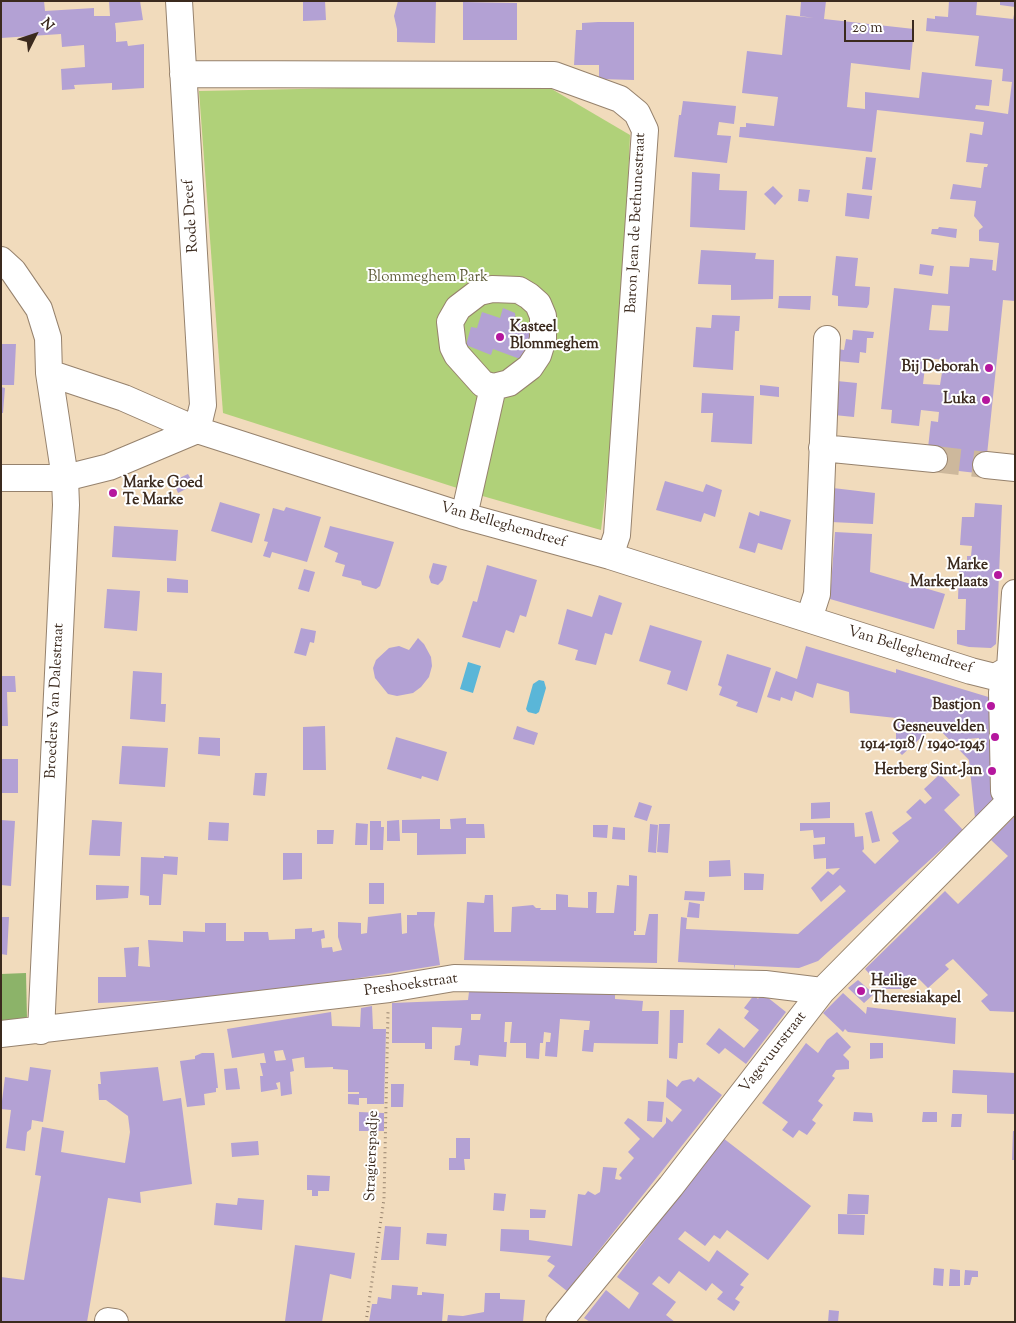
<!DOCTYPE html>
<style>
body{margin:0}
#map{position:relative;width:1016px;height:1323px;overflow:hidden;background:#f1dbbc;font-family:"Sorts Mill Goudy",serif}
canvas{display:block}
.frame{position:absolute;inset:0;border:2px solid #3b2a1e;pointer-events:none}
.north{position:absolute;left:10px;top:10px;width:50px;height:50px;-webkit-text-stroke:4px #fff;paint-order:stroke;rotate:49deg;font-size:14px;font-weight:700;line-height:20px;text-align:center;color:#3b2a1e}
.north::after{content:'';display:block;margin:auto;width:18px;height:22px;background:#3b2a1e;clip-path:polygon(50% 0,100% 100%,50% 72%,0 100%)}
.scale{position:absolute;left:844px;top:20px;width:70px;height:22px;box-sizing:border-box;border:2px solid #3b2a1e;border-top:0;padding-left:6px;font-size:15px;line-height:18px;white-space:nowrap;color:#3b2a1e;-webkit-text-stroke:4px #fff;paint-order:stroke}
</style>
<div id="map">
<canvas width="1016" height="1323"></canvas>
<div class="frame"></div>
<div class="north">N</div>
<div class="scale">20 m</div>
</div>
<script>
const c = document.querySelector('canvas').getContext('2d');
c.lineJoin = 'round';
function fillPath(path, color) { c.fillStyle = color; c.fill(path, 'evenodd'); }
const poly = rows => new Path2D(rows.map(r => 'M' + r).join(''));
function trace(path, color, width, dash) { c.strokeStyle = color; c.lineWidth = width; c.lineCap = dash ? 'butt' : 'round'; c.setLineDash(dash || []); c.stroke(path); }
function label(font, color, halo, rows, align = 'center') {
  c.font = font + ' "Sorts Mill Goudy",serif'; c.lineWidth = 4; c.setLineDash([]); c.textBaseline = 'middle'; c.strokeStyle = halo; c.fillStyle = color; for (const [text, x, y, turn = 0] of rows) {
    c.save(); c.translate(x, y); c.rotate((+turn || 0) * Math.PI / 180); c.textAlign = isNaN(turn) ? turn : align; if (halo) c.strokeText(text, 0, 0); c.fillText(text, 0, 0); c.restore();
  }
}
fillPath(poly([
 [400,87,550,88,630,135,620,375,601,530,479,495,223,413,199,91]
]), '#b0d179');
fillPath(poly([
 [26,973,27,1019,1,1021,1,974]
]), '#8cb369');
fillPath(poly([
 [468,662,481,666,473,693,460,689],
 [539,680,544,681,546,688,539,712,536,714,528,712,526,709,533,684]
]), '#5ab6d8');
fillPath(poly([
 [1,1,44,1,45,11,94,8,94,16,110,16,109,1,140,1,143,20,115,23,116,32,116,42,127,41,128,46,144,44,144,88,112,90,112,83,74,85,75,89,62,90,61,69,85,67,84,45,62,47,61,34,1,38],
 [303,1,325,1,326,20,303,21],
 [398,1,436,1,435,43,397,42,397,29,394,16],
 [801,1,826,1,824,19,914,29,910,70,851,63,847,107,865,109,865,92,919,98,922,72,992,80,989,106,976,105,975,109,1008,114,1012,82,1002,81,1003,69,975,66,979,36,926,31,927,18,935,19,935,16,948,17,949,1,977,2,976,15,1013,19,1015,10,1015,301,1003,300,985,474,933,468,928,448,931,421,938,422,939,412,921,410,919,426,891,423,892,410,881,409,894,288,948,294,950,266,969,267,970,258,993,260,992,270,996,271,999,243,979,241,979,230,983,227,974,216,976,201,950,199,953,184,981,188,984,167,987,167,988,164,966,162,970,133,982,135,984,122,877,110,872,152,739,137,740,127,746,127,746,123,774,126,778,97,742,93,747,51,782,55,786,15,814,18,800,16],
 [932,305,950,306,948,331,929,330],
 [926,358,944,360,940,385,923,384],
 [1000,1,1015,1,1015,7,1000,5],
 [463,2,517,3,517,40,463,40],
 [598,22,634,22,634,80,599,79,599,65,574,65,576,30,582,30,582,23],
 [683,101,736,106,734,124,719,122,717,135,731,136,727,163,674,157,679,115,681,115],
 [866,157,876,158,872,190,862,189],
 [692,172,720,174,719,190,747,191,745,230,690,227],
 [773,186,783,196,775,205,764,194],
 [799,189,810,190,808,202,798,201],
 [847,193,872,196,869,219,845,216],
 [939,227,957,229,956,238,931,234,932,229,938,229],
 [701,250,756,253,755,259,774,260,773,299,731,300,731,285,698,284],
 [836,256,858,258,855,286,870,287,869,304,867,308,838,306,838,296,832,295],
 [920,264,934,266,932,276,919,274],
 [779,296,811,296,810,310,778,308],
 [503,308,515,313,516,322,533,327,528,355,520,359,493,349,491,355,466,345,471,327,477,328,482,312,500,318],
 [712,315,740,316,739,331,735,331,733,370,693,367,696,327,711,328],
 [853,330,874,332,873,338,867,338,866,353,860,352,859,363,837,361,838,349,844,350,846,339,852,340],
 [2,344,16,344,14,385,1,385],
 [837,381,857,383,854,417,834,415],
 [760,385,779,387,779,397,760,395],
 [1,387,5,388,3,413,1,413],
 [702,393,754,396,752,444,711,442,713,413,701,413],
 [188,474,194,485,178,493,173,481],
 [665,481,703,492,706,484,722,490,715,517,704,513,701,522,656,510],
 [833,488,875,493,873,524,831,522],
 [220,502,260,514,252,543,211,531],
 [975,503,1002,505,996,644,991,648,969,647,957,644,957,630,965,630,966,599,958,599,959,571,967,571,967,556,971,556,972,546,960,545,962,517,974,517],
 [286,507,321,517,307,562,272,552,270,558,263,556,268,542,264,541,273,508,284,511],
 [760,511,791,520,782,550,758,543,755,553,739,548,749,512,759,516],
 [114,526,178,530,176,561,112,557],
 [330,526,394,542,380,586,376,589,362,585,361,581,342,576,345,565,335,562,338,553,324,547],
 [835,532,872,534,870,572,945,594,934,629,830,599],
 [433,563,447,566,443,580,438,585,431,583,429,577],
 [487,565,537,580,526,617,520,615,514,633,506,630,500,648,462,637,473,601,477,602],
 [304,569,315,572,309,592,298,589],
 [167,578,188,580,188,593,167,592],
 [107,589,140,591,137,631,104,628],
 [599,595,622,603,612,635,605,633,596,665,575,660,578,650,558,644,567,609,592,617],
 [650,625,702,641,687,691,667,684,671,671,639,661],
 [301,628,316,631,314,643,310,642,306,656,294,653],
 [418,638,424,644,431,657,432,666,429,677,421,687,413,693,397,696,388,694,375,678,373,668,376,660,389,648,399,646,409,650],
 [806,646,896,673,896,669,995,699,996,798,975,818,969,760,935,725,902,755,896,749,896,718,850,713,849,692,817,683,813,698,795,691,792,701,781,697,780,701,767,697,776,671,797,679],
 [979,738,979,748,968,748,967,739],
 [727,654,771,668,757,713,736,706,738,702,719,695,722,687,718,685],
 [133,671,162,673,161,704,166,704,165,722,130,719],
 [1,676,15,676,16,692,7,692,8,726,1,726],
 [325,726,326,770,303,770,303,727],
 [517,726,538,733,534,745,513,739],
 [199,737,220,738,220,756,198,754],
 [396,737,447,752,438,781,422,776,421,779,387,769],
 [122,746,168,748,165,787,119,784],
 [1,759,18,759,18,793,1,793],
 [255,773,267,773,265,796,253,795],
 [940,774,960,795,944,810,963,830,818,961,799,968,735,965,735,969,734,965,678,962,681,917,687,918,686,929,798,934,846,891,840,885,821,902,811,888,828,871,833,875,840,868,826,869,826,858,814,859,813,845,825,844,825,837,814,838,813,830,800,831,800,823,854,823,855,837,863,836,864,849,862,851,875,864,899,841,892,833,912,818,906,812,920,799,925,804,932,798,924,789],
 [639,802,652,806,647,821,634,817],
 [830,802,830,818,811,819,811,803],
 [872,811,880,841,872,843,865,813],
 [1015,816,1015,1012,990,1011,981,1001,988,995,953,959,945,965,949,969,928,988,919,979,909,989,883,989,865,969,945,891,958,904,1008,856,991,840],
 [466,818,466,824,484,824,485,838,466,838,466,854,417,855,417,833,402,833,402,820,440,819,440,829,451,829,450,819],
 [1,820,15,821,11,886,1,885],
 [92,820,122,822,120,856,89,855],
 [399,820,400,841,387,841,387,821],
 [370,821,381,821,381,827,384,827,383,850,370,850],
 [209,822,229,823,228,841,208,840],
 [356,823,368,824,367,845,355,845],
 [650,824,658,825,656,853,648,852],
 [659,824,670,824,668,853,657,852],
 [593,825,608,825,607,838,593,837],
 [613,827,625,828,625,840,612,839],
 [317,830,334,830,333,844,317,844],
 [283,853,302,853,302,879,283,880],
 [164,856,178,857,177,875,163,874,161,905,149,905,149,896,140,895,141,857,164,858],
 [730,860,731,876,709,877,709,861],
 [744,873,764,874,763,890,744,890],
 [629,875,637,876,636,931,634,931,634,935,645,935,649,914,658,914,657,963,464,960,467,902,484,903,485,895,493,895,494,932,511,932,512,907,533,905,536,908,541,908,540,910,556,910,556,894,568,895,568,907,588,908,588,892,597,892,596,913,614,913,617,885,629,886],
 [369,883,384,883,384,904,369,904],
 [96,885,129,886,128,898,96,900],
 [685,891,705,892,704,901,684,900],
 [689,902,700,904,699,918,687,917],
 [417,912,435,912,434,925,440,965,310,986,203,999,98,1003,98,977,126,977,124,948,139,947,138,966,150,967,148,940,183,942,183,931,205,932,205,923,226,923,226,941,244,941,244,932,268,932,269,940,295,939,295,929,312,928,312,932,324,930,325,938,321,939,322,948,332,947,333,952,342,950,338,937,338,922,361,923,361,934,367,933,368,917,401,913,402,934,407,933,407,915,417,915],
 [1,917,9,917,7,955,1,954],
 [858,980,874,994,864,1003,848,988],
 [482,990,615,993,615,999,643,1001,642,1011,659,1011,658,1044,594,1043,593,1052,582,1051,584,1030,589,1030,590,1021,560,1019,557,1057,545,1056,546,1042,550,1042,551,1033,544,1032,543,1043,540,1043,539,1059,526,1058,526,1043,510,1043,512,1022,505,1022,504,1042,507,1042,506,1057,479,1055,478,1066,470,1065,470,1061,454,1060,455,1046,460,1045,462,1028,432,1027,432,1049,425,1049,425,1043,392,1043,392,1003,468,1000,469,992,482,992],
 [471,1014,481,1014,480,1020,471,1020],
 [762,993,786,1012,746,1064,725,1048,719,1054,706,1044,719,1028,744,1048,759,1030,744,1018,749,1011,744,1008,754,995,758,999],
 [843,993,866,1014,867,1007,956,1018,955,1044,848,1032,845,1029,843,1032,823,1013],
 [372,1006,373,1029,386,1029,384,1104,367,1104,367,1098,359,1098,359,1105,348,1104,348,1094,359,1094,359,1092,348,1092,348,1070,333,1069,333,1067,305,1068,304,1057,292,1059,294,1071,290,1072,292,1094,281,1096,280,1082,276,1083,278,1089,261,1092,260,1076,263,1076,260,1063,266,1063,264,1053,232,1058,227,1029,331,1012,332,1026,360,1027,361,1008],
 [283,1050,286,1060,276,1061,274,1051],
 [670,1010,684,1010,683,1043,678,1043,677,1059,669,1058],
 [837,1032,851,1047,843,1055,849,1061,849,1069,836,1070,832,1076,835,1078,818,1101,823,1105,812,1120,816,1123,807,1135,799,1130,793,1138,782,1130,788,1122,762,1103,806,1043,818,1053,827,1040],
 [870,1043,883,1043,883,1058,870,1059],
 [202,1053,214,1053,218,1088,216,1088,216,1092,204,1094,205,1105,187,1107,180,1061,195,1059,195,1056],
 [30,1067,51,1070,43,1122,32,1120,31,1129,27,1132,25,1151,6,1148,11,1110,1,1109,5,1077,28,1081],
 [158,1067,163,1101,181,1098,192,1184,140,1192,141,1203,108,1198,87,1322,1,1322,1,1277,24,1280,41,1176,35,1175,42,1127,64,1131,61,1152,125,1163,130,1132,128,1116,106,1100,99,1100,98,1084,101,1084,100,1072],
 [237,1068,240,1089,226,1090,224,1069],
 [953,1070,1015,1073,1015,1114,987,1113,987,1095,952,1093],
 [698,1077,722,1095,567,1291,548,1276,555,1266,547,1261,551,1256,500,1251,501,1229,529,1230,529,1240,572,1246,578,1194,585,1195,588,1191,595,1195,600,1192,603,1167,617,1168,615,1179,620,1180,622,1178,619,1175,634,1158,628,1152,640,1139,624,1123,628,1118,632,1120,653,1138,666,1123,666,1117,672,1122,682,1110,666,1097,667,1079,677,1087,682,1081,691,1079,694,1082],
 [391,1084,404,1084,403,1107,391,1107],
 [648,1101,664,1102,662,1122,647,1121],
 [359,1112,384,1113,384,1131,359,1131],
 [854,1112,872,1113,873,1122,853,1121],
 [923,1112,937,1112,937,1122,922,1122],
 [952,1114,962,1114,961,1127,951,1127],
 [1013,1131,1015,1131,1015,1160,1012,1160],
 [456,1138,470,1138,470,1159,464,1159,465,1170,449,1170,449,1158,456,1158],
 [723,1138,811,1206,768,1260,727,1230,720,1239,714,1235,705,1246,685,1231,678,1239,709,1262,717,1250,749,1274,740,1285,744,1287,735,1299,740,1302,734,1311,717,1299,723,1292,712,1283,706,1291,679,1271,669,1284,659,1276,652,1284,676,1302,666,1315,675,1322,590,1322,584,1318,606,1290,629,1309,639,1293,617,1277],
 [258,1141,259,1155,232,1157,231,1143],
 [307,1175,330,1176,329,1191,318,1191,318,1196,312,1196,312,1190,307,1190],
 [494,1193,506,1194,504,1211,493,1210],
 [848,1194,869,1195,868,1214,847,1214],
 [238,1198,264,1200,262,1230,214,1225,216,1203,237,1205],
 [530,1209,546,1210,545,1218,530,1218],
 [838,1214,865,1215,864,1235,838,1234],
 [385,1226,401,1227,399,1260,381,1260],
 [427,1233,447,1234,446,1246,426,1244],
 [295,1245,355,1253,351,1279,330,1274,322,1322,285,1321],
 [934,1268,944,1269,943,1286,933,1285],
 [950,1269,960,1270,960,1286,949,1286],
 [965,1270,978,1271,978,1277,972,1277,970,1285,964,1285],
 [392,1285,418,1287,417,1295,422,1295,422,1292,444,1294,442,1322,369,1322,372,1304,377,1304,378,1297,391,1299],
 [485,1293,500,1293,500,1299,525,1300,523,1322,447,1322,448,1315,463,1316,484,1312],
 [829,1310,839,1311,838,1322,828,1322]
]), '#b3a1d4');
trace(poly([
 [934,459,986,465]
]), '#cdb89c', 26, [26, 13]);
const minor = poly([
 [179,1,203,405,197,430],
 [183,74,554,75,620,99,637,113,645,130,617,535,610,556],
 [1,260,13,271,39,309,48,338,49,373,65,478,66,505,41,1031],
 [49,373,124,398,197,430,464,516,610,556,971,671,995,677,1015,666],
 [822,448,934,459],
 [986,465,1015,468],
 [1,478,65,478,109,467,197,430],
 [464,516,493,387,509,383,530,367,538,355,543,339,543,316,538,304,529,296,519,290,492,289,479,292,458,308,450,322,453,347,457,355,483,384,493,387],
 [809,619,817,594,827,339],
 [1013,684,1010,668,1015,593],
 [1002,692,1004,791],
 [1,1034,389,989,454,978,765,984,822,991],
 [108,1321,115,1322],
 [559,1322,671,1186,822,991,1015,796]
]);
trace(minor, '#96826d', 28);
trace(poly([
 [366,1322,384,1199,388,1012]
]), '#96826d', 3, [1, 4]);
trace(minor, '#fff', 26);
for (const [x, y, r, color] of [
 [500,337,5,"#b5179e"],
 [989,368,5,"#b5179e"],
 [986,400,5,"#b5179e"],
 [113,493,5,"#b5179e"],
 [998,575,5,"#b5179e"],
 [991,706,5,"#b5179e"],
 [995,737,5,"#b5179e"],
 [992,771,5,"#b5179e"],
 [861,991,5,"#b5179e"]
]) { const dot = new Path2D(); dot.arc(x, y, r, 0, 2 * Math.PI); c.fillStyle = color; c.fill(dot); trace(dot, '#fff', 2); }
label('15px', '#3b2a1e', '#fff', [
 ["Rode Dreef",192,216,-94],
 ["Baron Jean de Bethunestraat",637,223,-87],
 ["Van Belleghemdreef",503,526,16],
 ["Van Belleghemdreef",910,651,17],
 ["Broeders Van Dalestraat",56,701,-87],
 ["Preshoekstraat",411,986,-8],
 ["Vagevuurstraat",774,1053,-52],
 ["Stragierspadje",373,1156,-88]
]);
label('15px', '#5e5c39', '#fff', [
 ["Blommeghem Park",428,278]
]);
label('bold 15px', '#3b2a1e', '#fff', [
 ["Kasteel",510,328,"left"],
 ["Blommeghem",510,345,"left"],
 ["Bij Deborah",979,368],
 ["Luka",976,400],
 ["Marke Goed",123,484,"left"],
 ["Te Marke",123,501,"left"],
 ["Marke",988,566],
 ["Markeplaats",988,583],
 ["Bastjon",981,706],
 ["Gesneuvelden",985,728],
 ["1914-1918 / 1940-1945",985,745],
 ["Herberg Sint-Jan",982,771],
 ["Heilige",871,982,"left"],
 ["Theresiakapel",871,999,"left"]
], 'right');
</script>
